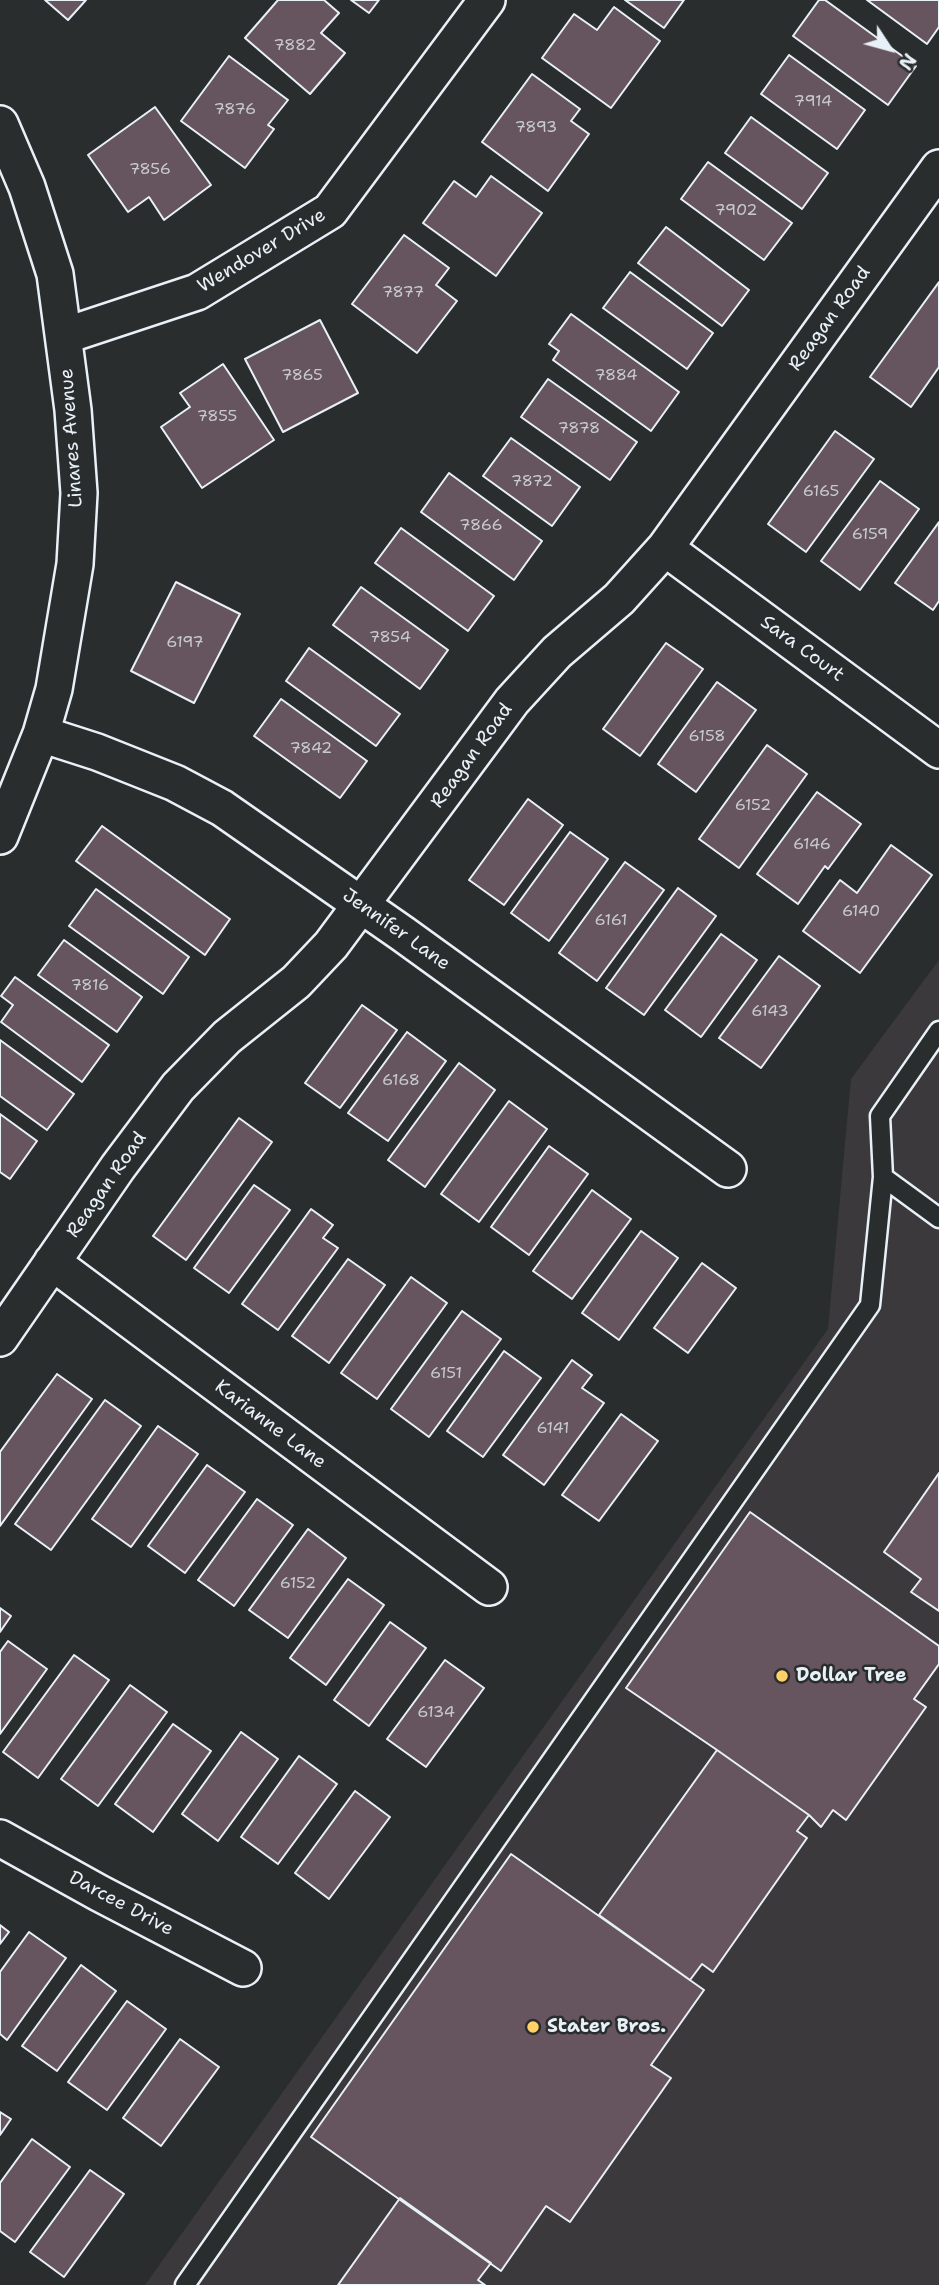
<!DOCTYPE html>
<style>
body{margin:0}
#map{position:relative;width:939px;height:2285px;overflow:hidden;background:#2a2d2e;font-family:"Shantell Sans",sans-serif}
canvas{display:block}
.north{position:absolute;left:855px;top:14px;width:70px;height:70px;-webkit-text-stroke:5px #2a2d2e;paint-order:stroke;rotate:126deg;font-size:19px;font-weight:700;line-height:28px;text-align:center;color:#e8f1f8}
.north::after{content:'';display:block;margin:auto;width:24px;height:32px;background:#e8f1f8;clip-path:polygon(50% 0,100% 100%,50% 72%,0 100%)}
</style>
<div id="map">
<canvas width="939" height="2285"></canvas>
<div class="north">N</div>
</div>
<script>
const c = document.querySelector('canvas').getContext('2d');
c.lineJoin = 'round';
function fillPath(path, color) { c.fillStyle = color; c.fill(path, 'evenodd'); }
const poly = rows => new Path2D(rows.map(r => 'M' + r).join(''));
function trace(path, color, width, dash) { c.strokeStyle = color; c.lineWidth = width; c.lineCap = dash ? 'butt' : 'round'; c.setLineDash(dash || []); c.stroke(path); }
function label(font, color, halo, rows, align = 'center') {
  c.font = font + ' "Shantell Sans",sans-serif'; c.lineWidth = 5; c.setLineDash([]); c.textBaseline = 'middle'; c.strokeStyle = halo; c.fillStyle = color; for (const [text, x, y, turn = 0] of rows) {
    c.save(); c.translate(x, y); c.rotate((+turn || 0) * Math.PI / 180); c.textAlign = isNaN(turn) ? turn : align; if (halo) c.strokeText(text, 0, 0); c.fillText(text, 0, 0); c.restore();
  }
}
fillPath(poly([
 [939,960,939,2285,145,2285,828,1329,851,1079]
]), '#3c393c');
const building = poly([
 [45,0,86,0,68,20,45,0],
 [278,0,324,0,339,13,321,33,345,53,310,94,245,38,278,0],
 [351,0,379,0,369,13,351,0],
 [625,0,684,0,664,28,625,0],
 [819,0,825,0,916,66,888,105,793,36,819,0],
 [867,0,939,0,939,27,927,44,867,0],
 [614,7,660,41,611,108,542,58,574,14,597,30,614,7],
 [789,55,865,110,837,149,761,94,789,55],
 [229,56,288,100,268,125,274,129,245,168,181,121,229,56],
 [532,74,580,109,571,121,589,134,548,191,482,142,532,74],
 [155,107,211,185,164,220,149,197,128,212,88,155,155,107],
 [751,117,828,173,802,209,725,153,751,117],
 [708,162,792,223,764,260,681,199,708,162],
 [491,176,542,213,496,276,423,223,454,181,476,197,491,176],
 [666,227,749,290,722,326,638,263,666,227],
 [404,235,449,268,436,285,457,301,417,353,352,304,404,235],
 [630,272,713,333,687,369,603,308,630,272],
 [939,282,939,367,911,407,870,377,939,282],
 [571,314,679,392,651,431,553,360,559,351,549,344,571,314],
 [320,320,358,393,283,432,245,359,320,320],
 [223,364,274,440,202,488,161,427,190,407,180,393,223,364],
 [548,379,637,442,610,480,521,417,548,379],
 [835,431,874,459,806,552,768,524,835,431],
 [511,438,580,487,552,526,483,476,511,438],
 [449,473,542,541,514,580,421,512,449,473],
 [880,481,919,509,860,590,821,561,880,481],
 [939,522,939,601,933,610,895,583,939,522],
 [401,528,494,596,468,631,375,563,401,528],
 [176,582,240,614,194,703,131,671,176,582],
 [361,587,448,650,420,689,333,625,361,587],
 [666,643,703,669,640,756,603,729,666,643],
 [309,648,400,714,376,746,286,681,309,648],
 [717,682,756,710,696,792,658,764,717,682],
 [281,699,367,761,340,798,254,736,281,699],
 [767,745,807,774,739,868,699,839,767,745],
 [817,792,861,824,828,869,825,866,798,904,757,874,817,792],
 [528,799,563,825,504,905,469,880,528,799],
 [102,826,230,919,205,955,76,861,102,826],
 [570,832,608,859,549,941,511,913,570,832],
 [891,845,932,875,860,973,803,931,840,880,857,893,891,845],
 [625,862,664,890,597,981,559,953,625,862],
 [678,888,716,916,644,1015,606,988,678,888],
 [96,889,189,957,163,994,69,926,96,889],
 [721,934,757,960,701,1037,665,1010,721,934],
 [64,940,142,997,117,1032,38,975,64,940],
 [779,956,820,986,761,1068,719,1038,779,956],
 [15,977,109,1045,82,1082,1,1022,13,1005,1,996,15,977],
 [362,1005,397,1030,340,1108,305,1083,362,1005],
 [407,1032,446,1061,388,1141,348,1113,407,1032],
 [0,1040,74,1094,47,1130,0,1096,0,1040],
 [459,1063,495,1090,425,1187,388,1160,459,1063],
 [509,1101,547,1129,479,1222,441,1194,509,1101],
 [0,1114,37,1141,10,1179,0,1172,0,1114],
 [239,1118,272,1142,186,1260,153,1236,239,1118],
 [549,1146,588,1174,529,1255,491,1227,549,1146],
 [254,1185,290,1210,229,1293,194,1268,254,1185],
 [592,1190,631,1219,572,1299,533,1271,592,1190],
 [311,1209,333,1225,323,1238,338,1248,278,1330,242,1304,311,1209],
 [641,1231,678,1258,619,1340,582,1313,641,1231],
 [348,1259,385,1285,329,1363,292,1336,348,1259],
 [702,1263,736,1288,688,1353,654,1328,702,1263],
 [411,1277,447,1303,377,1399,341,1373,411,1277],
 [462,1311,501,1339,429,1437,391,1409,462,1311],
 [504,1351,541,1378,483,1457,447,1431,504,1351],
 [572,1360,592,1375,582,1388,604,1403,544,1485,503,1455,572,1360],
 [57,1374,92,1399,0,1526,0,1452,57,1374],
 [105,1400,141,1426,51,1550,15,1524,105,1400],
 [621,1414,658,1441,599,1521,562,1495,621,1414],
 [158,1426,198,1454,131,1547,92,1519,158,1426],
 [207,1465,245,1492,185,1573,148,1546,207,1465],
 [939,1473,939,1611,911,1592,921,1579,884,1552,939,1473],
 [257,1499,293,1525,234,1606,198,1580,257,1499],
 [750,1512,939,1646,939,1664,914,1699,926,1707,846,1820,833,1810,821,1827,809,1815,717,1750,626,1688,750,1512],
 [308,1529,346,1558,288,1638,249,1610,308,1529],
 [348,1579,384,1605,326,1685,290,1658,348,1579],
 [0,1608,11,1616,0,1632,0,1608],
 [390,1622,426,1648,369,1726,334,1700,390,1622],
 [8,1641,47,1669,0,1734,0,1652,8,1641],
 [74,1655,109,1680,38,1778,3,1752,74,1655],
 [445,1660,484,1688,426,1767,387,1739,445,1660],
 [130,1685,167,1712,98,1806,61,1779,130,1685],
 [173,1724,211,1751,153,1832,115,1804,173,1724],
 [241,1732,278,1759,218,1841,182,1814,241,1732],
 [717,1750,809,1815,797,1831,807,1838,713,1972,702,1964,690,1980,599,1915,717,1750],
 [299,1756,337,1784,278,1864,241,1837,299,1756],
 [355,1791,390,1817,329,1899,295,1873,355,1791],
 [511,1854,704,1990,651,2065,671,2078,570,2222,546,2206,501,2271,311,2137,511,1854],
 [0,1925,9,1932,0,1944,0,1925],
 [29,1932,66,1958,7,2040,0,2034,0,1972,29,1932],
 [81,1965,116,1991,57,2071,22,2046,81,1965],
 [127,2001,166,2029,107,2110,68,2082,127,2001],
 [180,2039,219,2067,161,2146,123,2118,180,2039],
 [0,2112,11,2119,0,2135,0,2112],
 [32,2139,70,2167,15,2242,0,2231,0,2183,32,2139],
 [90,2170,124,2194,64,2277,30,2252,90,2170],
 [400,2198,491,2263,478,2280,485,2285,338,2285,400,2198]
]);
fillPath(building, '#66555e');
trace(building, '#e8f1f8', 2);
const service = poly([
 [939,1031,880,1116,883,1177,939,1218],
 [185,2285,870,1305,883,1177]
]);
const minor = poly([
 [0,124,27,187,55,274,73,410,79,493,75,564,54,689,41,734,0,836],
 [64,336,197,292,330,211,487,0],
 [665,548,939,750],
 [41,734,97,752,175,783,222,808,403,934,728,1169],
 [52,1262,489,1587],
 [0,1338,118,1167,178,1087,227,1037,296,982,331,945,512,701,557,652,619,599,665,548,939,168],
 [0,1838,99,1893,243,1968]
]);
trace(service, '#e8f1f8', 23);
trace(minor, '#e8f1f8', 40);
trace(service, '#2a2d2e', 18);
trace(minor, '#2a2d2e', 35);
for (const [x, y, r, color] of [
 [782,1676,7,"#ffd166"],
 [533,2027,7,"#ffd166"]
]) { const dot = new Path2D(); dot.arc(x, y, r, 0, 2 * Math.PI); c.fillStyle = color; c.fill(dot); trace(dot, '#2a2d2e', 2.5); }
label('16px', '#c8cad2', null, [
 ["7882",295,46],
 ["7914",813,102],
 ["7876",235,110],
 ["7893",536,128],
 ["7856",150,170],
 ["7902",736,211],
 ["7877",403,293],
 ["7865",302,376],
 ["7884",616,376],
 ["7855",217,417],
 ["7878",579,429],
 ["7872",532,482],
 ["6165",821,492],
 ["7866",481,526],
 ["6159",870,535],
 ["7854",390,638],
 ["6197",185,643],
 ["6158",707,737],
 ["7842",311,749],
 ["6152",753,806],
 ["6146",812,845],
 ["6140",861,912],
 ["6161",611,921],
 ["7816",90,986],
 ["6143",770,1012],
 ["6168",401,1081],
 ["6151",446,1374],
 ["6141",553,1429],
 ["6152",298,1584],
 ["6134",436,1713]
]);
label('19px', '#e8f1f8', '#2a2d2e', [
 ["Wendover Drive",262,251,-31],
 ["Reagan Road",830,319,-54],
 ["Linares Avenue",72,438,-94],
 ["Sara Court",802,649,36],
 ["Reagan Road",472,756,-54],
 ["Jennifer Lane",396,930,35],
 ["Reagan Road",107,1185,-55],
 ["Karianne Lane",270,1425,37],
 ["Darcee Drive",121,1904,28]
]);
label('bold 19px', '#e8f1f8', '#2a2d2e', [
 ["Dollar Tree",796,1676],
 ["Stater Bros.",547,2027]
], 'left');
</script>
